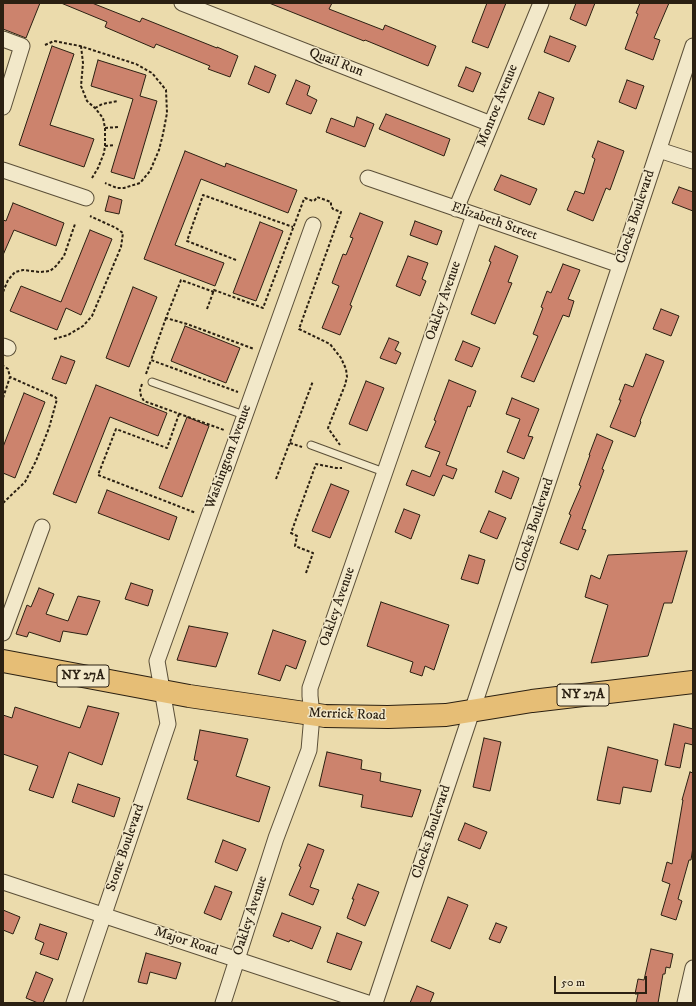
<!DOCTYPE html>
<style>
body{margin:0}
#map{position:relative;width:696px;height:1006px;overflow:hidden;background:#ebdbac;font-family:"IM FELL DW Pica",serif}
canvas{display:block}
.frame{position:absolute;inset:0;border:4px solid #2b2012;pointer-events:none}
.scale{position:absolute;left:554px;top:976px;width:93px;height:18px;box-sizing:border-box;border:2px solid #2b2012;border-top:0;padding-left:5px;font-size:12px;line-height:14px;white-space:nowrap;color:#2b2012;-webkit-text-stroke:3px #f2e8c9;paint-order:stroke}
</style>
<div id="map">
<canvas width="696" height="1006"></canvas>
<div class="frame"></div>
<div class="scale">50 m</div>
</div>
<script>
const c = document.querySelector('canvas').getContext('2d');
c.lineJoin = 'round';
function fillPath(path, color) { c.fillStyle = color; c.fill(path, 'evenodd'); }
const poly = rows => new Path2D(rows.map(r => 'M' + r).join(''));
function trace(path, color, width, dash) { c.strokeStyle = color; c.lineWidth = width; c.lineCap = dash ? 'butt' : 'round'; c.setLineDash(dash || []); c.stroke(path); }
function label(font, color, halo, rows, align = 'center') {
  c.font = font + ' "IM FELL DW Pica",serif'; c.lineWidth = 3; c.setLineDash([]); c.textBaseline = 'middle'; c.strokeStyle = halo; c.fillStyle = color; for (const [text, x, y, turn = 0] of rows) {
    c.save(); c.translate(x, y); c.rotate((+turn || 0) * Math.PI / 180); c.textAlign = isNaN(turn) ? turn : align; if (halo) c.strokeText(text, 0, 0); c.fillText(text, 0, 0); c.restore();
  }
}
const building = poly([
 [3,3,40,3,26,38,3,29,3,3],
 [61,3,92,3,140,22,142,18,217,48,217,47,238,56,230,77,208,69,210,66,156,44,154,48,105,27,107,22,61,3],
 [269,3,332,3,329,9,383,30,385,25,436,46,428,66,365,40,364,41,269,3],
 [487,3,506,3,488,48,472,42,487,3],
 [576,3,595,3,586,26,570,19,576,3],
 [640,3,669,3,654,38,660,40,653,60,625,49,638,14,636,13,640,3],
 [550,36,576,46,569,62,544,52,550,36],
 [52,46,74,54,50,125,94,139,84,167,19,145,52,46],
 [98,60,146,75,140,96,157,101,134,179,111,172,133,99,91,86,98,60],
 [255,66,276,75,269,93,248,84,255,66],
 [466,67,481,73,473,92,458,86,466,67],
 [296,80,310,86,307,95,317,100,311,114,286,104,296,80],
 [627,80,644,86,636,109,619,102,627,80],
 [539,92,554,98,544,125,528,119,539,92],
 [386,114,450,139,444,156,379,129,386,114],
 [357,117,374,124,365,147,326,132,331,118,354,127,357,117],
 [598,141,624,151,610,190,606,188,593,221,567,210,575,191,584,194,595,159,592,157,598,141],
 [185,151,225,167,226,163,297,190,288,213,201,179,175,245,224,263,215,286,144,259,185,151],
 [501,175,537,189,530,205,494,190,501,175],
 [679,187,693,192,693,211,672,203,679,187],
 [109,196,122,200,119,214,105,211,109,196],
 [13,203,64,223,56,246,14,230,3,255,3,220,6,221,13,203],
 [360,213,383,222,350,305,352,306,340,335,322,328,339,286,332,283,343,254,346,255,353,238,350,237,360,213],
 [415,221,442,231,437,245,410,235,415,221],
 [260,222,283,231,256,301,233,293,260,222],
 [90,230,112,239,81,315,66,308,57,330,10,311,21,286,61,302,90,230],
 [495,246,518,256,508,282,512,283,495,324,471,314,491,262,489,261,495,246],
 [408,256,428,263,422,279,426,281,420,296,396,286,408,256],
 [563,264,580,270,568,299,574,301,569,317,563,315,534,382,521,377,538,336,533,334,543,308,541,307,547,291,551,293,563,264],
 [133,287,157,297,129,367,106,358,133,287],
 [661,309,679,316,671,336,653,329,661,309],
 [185,326,240,348,226,383,171,361,185,326],
 [389,338,399,342,395,350,401,353,396,364,380,358,389,338],
 [463,341,480,348,472,367,455,360,463,341],
 [646,354,664,361,640,421,641,422,635,437,610,427,621,400,619,400,625,384,633,387,646,354],
 [61,356,75,361,66,384,52,379,61,356],
 [449,380,476,391,470,407,468,406,446,465,457,469,453,479,443,475,434,496,406,485,412,470,430,477,440,452,425,447,436,421,434,420,449,380],
 [366,381,384,388,367,431,349,424,366,381],
 [96,385,167,413,158,436,110,417,76,503,53,494,96,385],
 [24,393,45,402,15,478,3,473,3,447,24,393],
 [512,398,539,409,528,436,533,437,524,459,507,452,520,419,506,414,512,398],
 [187,417,209,426,182,497,159,488,187,417],
 [597,434,613,441,602,469,604,470,582,529,586,530,578,550,560,543,571,515,569,514,581,486,579,485,590,455,589,455,597,434],
 [503,471,519,478,511,499,495,492,503,471],
 [331,484,349,491,330,538,312,531,331,484],
 [107,490,177,517,169,540,98,513,107,490],
 [404,509,420,515,411,539,395,532,404,509],
 [489,511,506,518,497,539,480,532,489,511],
 [687,551,672,603,664,603,648,656,591,663,608,605,585,597,591,575,600,579,608,555,687,551],
 [469,555,485,560,478,584,461,579,469,555],
 [131,583,153,590,148,606,125,599,131,583],
 [39,588,54,594,46,614,68,621,78,596,100,601,87,635,63,631,60,642,29,632,27,637,16,634,27,605,31,607,39,588],
 [381,602,449,625,434,670,425,666,422,676,410,672,413,662,367,646,381,602],
 [189,626,228,633,216,667,177,660,189,626],
 [273,630,306,641,296,669,286,665,280,681,258,674,273,630],
 [88,706,119,713,102,765,69,752,53,798,29,790,38,766,3,754,3,715,12,718,15,707,80,728,88,706],
 [674,724,693,729,693,745,685,743,680,768,665,765,674,724],
 [200,730,248,739,236,776,270,787,259,822,187,799,198,761,194,760,200,730],
 [484,738,501,742,490,791,473,787,484,738],
 [608,747,658,760,651,792,623,787,620,804,597,800,608,747],
 [327,752,362,760,361,769,381,773,380,781,421,790,412,817,361,807,363,795,319,786,327,752],
 [690,772,693,773,693,847,691,860,689,860,678,899,682,901,676,920,661,915,670,884,662,881,667,862,672,864,683,800,682,800,690,772],
 [78,784,120,798,114,817,72,802,78,784],
 [465,823,487,832,480,849,458,840,465,823],
 [223,840,246,849,237,871,215,862,223,840],
 [308,844,324,850,310,887,319,890,313,905,289,895,301,867,299,866,308,844],
 [358,884,379,892,365,926,347,918,354,899,352,899,358,884],
 [215,886,232,892,221,920,204,913,215,886],
 [448,897,468,905,450,949,431,941,448,897],
 [3,910,20,917,13,934,3,930,3,910],
 [282,913,321,927,312,949,290,940,289,942,273,936,282,913],
 [496,923,507,927,500,943,489,939,496,923],
 [40,924,67,933,58,960,40,954,44,943,35,939,40,924],
 [337,933,362,942,351,970,327,962,337,933],
 [651,949,673,954,670,968,666,967,665,974,663,974,658,1003,636,1003,638,994,635,994,638,979,644,980,651,949],
 [146,953,181,963,176,979,150,972,147,984,138,982,146,953],
 [36,972,53,979,43,1003,38,1003,26,998,36,972],
 [417,986,434,993,430,1003,410,1003,417,986]
]);
fillPath(building, '#cc836d');
trace(building, '#2b2012', 1);
const service = poly([
 [152,382,244,415],
 [311,445,384,472]
]);
const minor = poly([
 [182,3,491,124],
 [3,39,22,46,3,107],
 [659,150,693,161],
 [3,170,86,198],
 [368,178,620,265],
 [456,209,541,3],
 [3,346,8,348],
 [3,633,42,527],
 [3,882,368,1003],
 [74,1003,168,724,157,661,313,225],
 [223,1003,276,838,309,750,312,715,310,696,310,688,474,215],
 [375,1003,693,46],
 [685,1003,693,968]
]);
const primary = poly([
 [3,661,189,696,325,716,388,717,446,715,532,701,693,682]
]);
trace(service, '#5b4f38', 9);
trace(minor, '#5b4f38', 17);
trace(primary, '#2b2012', 24);
trace(poly([
 [45,45,54,41,80,46,136,64,152,73,166,90,167,113,163,134,159,150,150,171,140,183,124,188,117,188,105,183],
 [81,46,83,63,81,86,87,101,95,108,103,118,105,128,105,146,104,153,98,168,92,178],
 [95,108,102,104,118,101],
 [105,128,118,127],
 [105,146,115,145],
 [236,260,187,241,203,195,293,227],
 [3,292,8,280,15,272,23,270,40,272,50,271,56,266,64,256,75,224],
 [214,292,181,280,166,318,187,324,254,349],
 [207,309,214,290,263,308,304,199,305,198,313,201,315,200,317,197,331,202,331,206,333,209,341,212,299,329,330,344,341,358,346,369,347,377,345,385,328,428,340,445],
 [166,318,151,360,238,392],
 [54,339,68,335,83,326,92,316,121,247,123,233,116,228,90,216],
 [146,374,151,360],
 [142,384,140,390,141,396,144,401,224,430],
 [3,398,10,377,8,369,4,366],
 [179,414,167,448,116,429,98,475,196,513],
 [290,443,302,447],
 [276,479,313,381],
 [3,503,25,482,36,461,49,428,57,399,55,397,10,377],
 [306,573,313,553,295,546,297,536,291,533,316,464,336,468,342,468]
]), '#2b2012', 2, [3, 2]);
trace(service, '#f2e8c9', 7);
trace(minor, '#f2e8c9', 15);
trace(primary, '#e6be76', 22);
for (const [x, y, w] of [
 [83,676,52],
 [583,695,52]
]) { const box = new Path2D(); box.roundRect(x - w / 2, y - 11, w, 22, 3); c.fillStyle = '#f2e8c9'; c.fill(box); trace(box, '#2b2012', 1); }
label('bold 13px', '#2b2012', null, [
 ["NY 27A",83,676],
 ["NY 27A",583,695]
]);
label('14px', '#2b2012', '#f2e8c9', [
 ["Quail Run",336,63,21],
 ["Monroe Avenue",498,106,-68],
 ["Clocks Boulevard",636,217,-72],
 ["Elizabeth Street",494,222,19],
 ["Oakley Avenue",444,301,-71],
 ["Washington Avenue",229,457,-70],
 ["Clocks Boulevard",535,525,-72],
 ["Oakley Avenue",338,607,-71],
 ["Merrick Road",347,715,2],
 ["Clocks Boulevard",432,832,-72],
 ["Stone Boulevard",126,848,-71],
 ["Oakley Avenue",251,916,-72],
 ["Major Road",186,942,18]
]);
</script>
